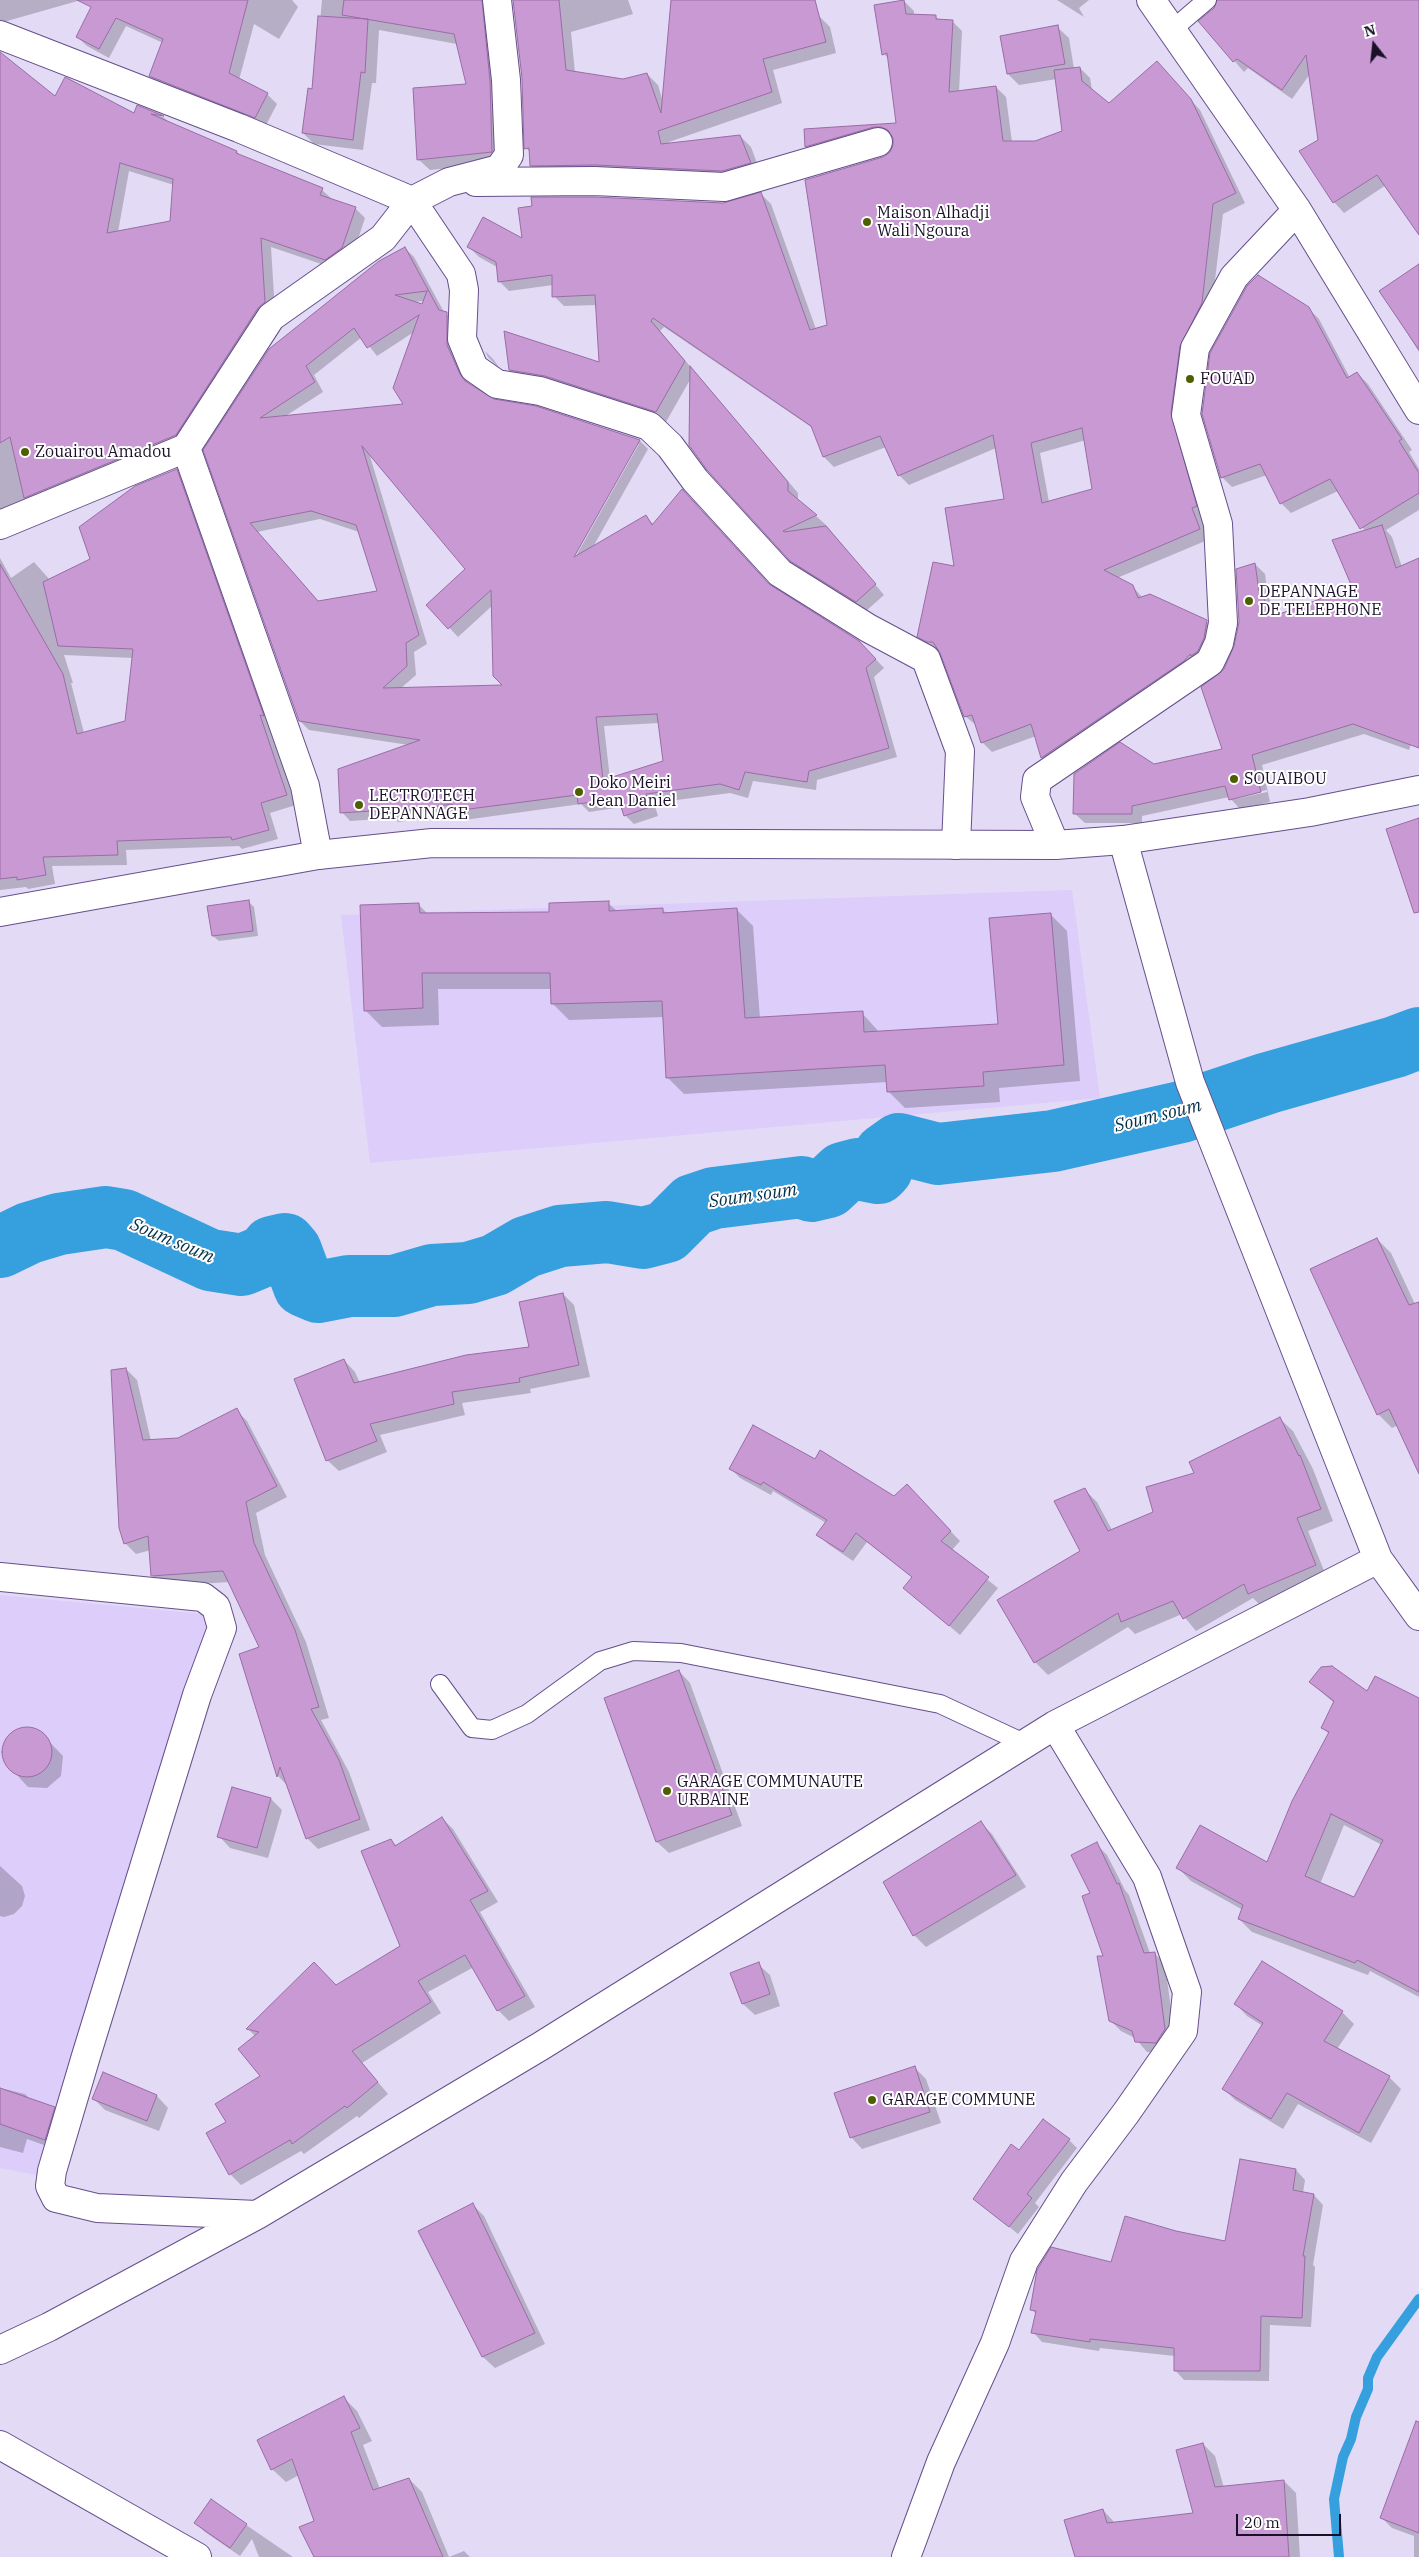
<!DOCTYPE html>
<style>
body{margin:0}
#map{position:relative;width:1419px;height:2557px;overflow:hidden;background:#e3daf6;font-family:"IBM Plex Serif",serif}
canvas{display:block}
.north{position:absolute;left:1349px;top:20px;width:50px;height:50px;-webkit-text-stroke:4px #fff;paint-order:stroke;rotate:344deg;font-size:14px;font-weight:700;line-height:20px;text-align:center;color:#1a1129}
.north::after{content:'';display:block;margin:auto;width:18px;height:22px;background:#1a1129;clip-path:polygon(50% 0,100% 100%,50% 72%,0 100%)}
.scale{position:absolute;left:1236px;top:2514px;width:105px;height:22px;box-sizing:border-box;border:2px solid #1a1129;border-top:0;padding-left:6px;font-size:15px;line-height:18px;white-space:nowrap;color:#1a1129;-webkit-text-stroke:4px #fff;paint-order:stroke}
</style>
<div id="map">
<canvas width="1419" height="2557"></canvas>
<div class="north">N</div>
<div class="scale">20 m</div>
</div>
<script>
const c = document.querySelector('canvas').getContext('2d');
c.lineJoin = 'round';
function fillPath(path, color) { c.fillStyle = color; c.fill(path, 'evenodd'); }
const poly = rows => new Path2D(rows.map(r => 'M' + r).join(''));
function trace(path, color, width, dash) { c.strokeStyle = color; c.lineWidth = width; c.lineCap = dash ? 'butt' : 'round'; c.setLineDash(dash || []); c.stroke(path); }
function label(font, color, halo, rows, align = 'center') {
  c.font = font + ' "IBM Plex Serif",serif'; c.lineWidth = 4; c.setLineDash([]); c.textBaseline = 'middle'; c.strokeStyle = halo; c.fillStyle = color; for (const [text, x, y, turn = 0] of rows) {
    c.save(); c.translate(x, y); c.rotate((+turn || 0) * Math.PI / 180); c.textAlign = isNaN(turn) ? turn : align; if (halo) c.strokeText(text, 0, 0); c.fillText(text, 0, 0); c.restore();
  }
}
fillPath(poly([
 [1072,890,1100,1098,370,1163,341,915],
 [0,1595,203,1614,216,1629,47,2177,0,2168]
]), '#dccdfb');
fillPath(poly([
 [0,0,81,0,0,23],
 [96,0,292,0,298,7,279,39,254,24,239,80,267,94,277,104,265,127,160,86,150,76,163,43,126,26,109,58,87,46,77,37],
 [322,0,497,0,502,163,430,170,418,159,467,85,457,44,379,30,376,83,372,83,363,150,314,144,303,133,314,90],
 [514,0,628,0,633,14,571,32,575,73,623,81,647,74,658,85,663,102,673,0,754,0,818,15,830,27,836,53,773,70,782,103,669,142,669,144,740,136,751,147,761,174,542,176,531,165,531,153,526,148,523,78],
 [1057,0,1089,0,1079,8,1084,17],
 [1218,0,1419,0,1419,232,1386,185,1344,213,1334,202,1319,140,1310,74,1292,99,1248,68,1244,72,1200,21,1218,4],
 [904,1,914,11,914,15,936,17,940,21,952,21,962,31,959,92,996,87,1006,97,1012,142,1035,143,1064,132,1057,79,1019,85,1008,74,1057,27,1069,38,1074,69,1080,68,1090,78,1092,90,1109,104,1166,73,1200,110,1245,203,1223,214,1211,313,1189,356,1206,516,1201,518,1210,539,1117,578,1132,586,1143,598,1206,621,1217,631,1214,648,1052,767,1042,758,1036,736,992,752,982,742,977,726,965,716,941,652,929,646,919,636,955,568,1006,500,996,448,909,485,899,475,886,447,834,467,824,457,814,429,664,327,660,331,798,493,798,500,826,525,884,595,866,611,801,570,791,560,691,378,666,422,556,386,521,380,511,370,600,364,597,305,564,306,554,296,553,285,509,291,499,281,497,267,479,257,469,247,523,240,723,204,761,194,771,204,816,329,828,326,883,158,891,153,894,146,894,137,816,156,807,146,805,130,898,125,889,59,884,54],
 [1086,440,1094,489,1049,502,1040,453],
 [0,53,56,98,135,115,138,107,163,117,170,123,237,152,241,156,322,190,332,199,355,208,365,218,352,257,336,269,271,247,275,312,185,445,0,523],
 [129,171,174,185,172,222,118,232],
 [405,248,414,257,444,312,456,322,456,354,468,384,494,400,536,407,640,441,648,449,593,547,646,516,654,525,770,586,868,651,884,668,874,677,897,757,817,780,816,790,753,781,748,798,730,793,654,803,658,816,634,824,625,815,622,807,589,812,581,804,464,820,458,813,398,822,395,818,350,821,342,812,409,745,309,730,300,721,205,450],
 [425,301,423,306,413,302],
 [414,332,405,405,284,417,323,392,314,375,362,337,377,356],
 [637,444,639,444,572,563,570,562],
 [369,453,467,569,428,605,458,637,493,605,505,686,400,689,416,675,414,652,427,644],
 [320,519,359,532,379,592,319,602,257,532],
 [659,723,664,762,610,779,604,726],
 [1419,266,1419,352,1381,292],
 [1308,308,1319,319,1350,378,1357,373,1368,384,1412,450,1409,452,1419,469,1419,510,1386,530,1392,537,1402,567,1419,559,1419,721,1409,750,1364,734,1262,765,1270,802,1240,809,1229,797,1142,816,1142,823,1085,823,1074,813,1154,765,1223,750,1225,670,1235,647,1255,564,1265,574,1268,597,1280,616,1353,588,1365,531,1338,491,1291,513,1281,503,1267,475,1232,487,1222,477],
 [1267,790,1267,792,1235,799,1235,797],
 [485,351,493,359,501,370,488,357],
 [176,470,186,480,296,805,270,813,278,839,242,849,239,846,126,850,127,865,52,866,55,884,28,889,26,887,0,890,0,558,11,578,34,562,50,580,92,560],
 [64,655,133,658,126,722,84,733,71,683,73,683],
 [248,901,254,907,258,936,219,941,213,936],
 [608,903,618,912,662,909,667,914,736,909,753,926,760,1019,862,1013,879,1032,999,1025,1050,914,1067,931,1080,1081,999,1088,1000,1102,905,1108,888,1091,888,1082,684,1094,667,1077,664,1017,569,1020,552,1003,552,989,438,989,439,1025,382,1027,365,1010,419,905,428,914,550,914],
 [1377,1239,1391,1253,1415,1304,1419,1303,1419,1467,1398,1425,1392,1428,1378,1414],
 [563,1294,574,1305,590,1377,530,1389,531,1393,462,1403,465,1415,380,1435,387,1452,339,1471,327,1460,344,1360,355,1372,360,1383,530,1348],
 [126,1369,137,1380,151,1441,178,1439,236,1410,247,1421,287,1497,256,1513,265,1555,306,1642,329,1718,321,1720,349,1772,370,1830,318,1849,307,1838,288,1786,278,1776,241,1655,261,1648,230,1582,163,1586,152,1575,151,1550,136,1554,125,1543],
 [1280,1419,1293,1431,1313,1469,1333,1521,1308,1531,1327,1578,1261,1606,1253,1598,1196,1631,1182,1614,1135,1634,1128,1627,1048,1675,1035,1662,999,1600,1082,1551,1085,1490,1097,1502,1112,1530,1155,1513,1196,1474],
 [815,1460,894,1498,917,1496,960,1541,951,1551,998,1588,960,1635,904,1588,913,1578,867,1542,853,1561,828,1544,818,1534,826,1523,773,1491,771,1495,740,1478,730,1468],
 [679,1671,690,1683,742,1826,669,1853,657,1842],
 [1310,1682,1368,1693,1419,1699,1419,1997,1370,1971,1368,1975,1252,1932,1239,1919,1243,1910,1191,1881,1178,1868,1268,1863,1329,1734,1322,1727,1334,1703],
 [1344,1825,1382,1845,1354,1899,1320,1884],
 [19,1729,38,1730,63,1756,61,1776,47,1788,28,1787,3,1760,4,1741],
 [271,1799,282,1810,268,1858,230,1848,219,1836],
 [442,1818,453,1829,498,1902,480,1912,535,2007,509,2021,498,2010,474,1967,428,1992,441,2013,362,2063,388,2094,359,2118,357,2116,304,2154,301,2151,241,2185,230,2174,228,2123,262,2077,256,2037,248,2029,336,1987,402,1946,391,1840,397,1846],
 [981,1823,992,1834,1026,1887,926,1947,914,1935,885,1882],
 [1096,1844,1107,1855,1125,1890,1129,1895,1150,1953,1154,1953,1165,1964,1175,2040,1167,2053,1147,2052,1135,2038,1121,2031,1110,2020,1104,1957,1091,1894],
 [0,1866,22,1886,25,1896,22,1906,14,1914,4,1917,0,1916],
 [758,1964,770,1975,780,2006,755,2015,743,2004,732,1974],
 [1236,2004,1342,2012,1354,2024,1337,2049,1389,2077,1401,2089,1371,2143,1298,2104,1283,2129,1235,2100,1224,2089,1263,2026,1247,2016],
 [914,2067,926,2079,941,2123,862,2149,851,2137],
 [0,2088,25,2094,32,2101,54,2108,64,2119,55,2149,27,2139,23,2153,0,2147],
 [157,2096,168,2108,159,2131,105,2110,93,2098],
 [1069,2140,1077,2148,1035,2203,1039,2207,1018,2234,974,2199,1019,2152],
 [1296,2170,1305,2180,1303,2193,1314,2195,1323,2205,1313,2265,1315,2267,1311,2327,1270,2325,1269,2381,1184,2380,1175,2370,1175,2356,1100,2348,1099,2351,1042,2342,1033,2332,1036,2314,1032,2310,1112,2264,1176,2233,1226,2243],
 [473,2205,484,2216,545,2344,495,2368,483,2357,420,2231],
 [344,2398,357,2411,372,2441,363,2445,380,2489,409,2479,422,2492,449,2557,464,2551,470,2557,316,2557,316,2522,299,2475,286,2482,272,2469],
 [1203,2444,1215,2456,1224,2488,1284,2481,1296,2493,1300,2557,1076,2557,1103,2510,1115,2523,1195,2514],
 [1419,2472,1419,2557,1414,2557,1414,2536,1392,2528,1381,2517],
 [211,2501,293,2557,259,2557,252,2539,240,2556,205,2532,196,2523]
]), '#0003');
trace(poly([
 [1339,2557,1334,2499,1343,2457,1351,2439,1356,2417,1368,2389,1368,2378,1377,2357,1419,2299]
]), '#369fdd', 10);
trace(poly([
 [0,1247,29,1233,59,1224,106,1217,124,1220,210,1260,242,1265,266,1255,272,1247,285,1244,291,1251,304,1286,318,1292,349,1286,394,1286,432,1275,468,1273,495,1265,526,1247,560,1236,607,1232,643,1238,666,1232,693,1205,714,1198,802,1187,811,1191,828,1187,843,1173,858,1169,878,1173,882,1169,885,1154,899,1144,938,1154,1053,1141,1181,1112,1268,1083,1395,1047,1419,1038]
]), '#369fdd', 62);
const building = poly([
 [77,0,248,0,229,73,268,93,255,118,149,76,163,39,116,18,99,49,76,37,91,7,77,0],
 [344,0,482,0,490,81,492,152,417,160,413,88,466,84,454,34,342,15,344,0],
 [513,0,559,0,566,70,623,79,647,73,661,113,671,0,815,0,826,42,763,59,772,92,658,131,661,144,740,135,751,163,722,171,595,165,530,166,529,148,524,149,522,78,513,0],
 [904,0,906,14,936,15,936,19,953,20,949,92,996,86,1003,141,1035,141,1062,131,1054,70,1080,67,1082,81,1109,103,1157,61,1191,99,1236,193,1213,204,1202,303,1180,346,1171,413,1197,506,1192,508,1200,529,1104,570,1133,585,1138,598,1150,594,1207,620,1204,638,1198,651,1191,656,1190,654,1184,661,1041,758,1031,724,981,743,972,715,964,717,940,653,933,642,927,642,917,637,933,562,954,566,945,508,1004,499,993,435,898,476,880,436,823,457,811,426,653,318,651,321,685,361,656,412,545,376,509,370,504,331,599,362,595,295,552,297,552,275,498,282,496,262,467,247,483,217,522,238,518,208,532,206,531,197,594,197,723,203,761,192,810,330,827,325,805,180,883,157,890,152,893,145,893,138,888,130,881,127,874,127,805,147,804,129,896,123,887,53,882,55,874,5,904,0],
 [1082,428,1092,489,1042,503,1031,443,1082,428],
 [1217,0,1419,0,1419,235,1377,175,1333,203,1299,151,1318,140,1306,55,1282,90,1237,59,1233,62,1198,21,1214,8,1217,0],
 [318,16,368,19,365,73,361,72,353,140,302,133,308,88,312,89,318,16],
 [1058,25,1065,64,1007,74,1000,36,1058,25],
 [0,52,55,96,65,77,134,113,137,105,164,116,151,114,237,151,236,153,323,188,320,195,356,207,342,248,325,260,261,238,265,302,258,308,176,435,24,498,10,437,0,443,0,52],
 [120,163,173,179,170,221,107,233,120,163],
 [405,247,439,310,447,312,447,345,460,374,465,381,494,399,536,406,640,440,574,557,646,515,652,525,682,489,769,584,859,641,876,659,866,668,889,748,809,771,807,782,745,772,739,790,720,784,646,794,650,807,624,816,618,798,578,804,577,795,454,811,452,804,388,813,388,810,340,813,338,769,420,740,299,721,203,450,269,349,379,261,405,247],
 [427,291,422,304,395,295,427,291],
 [419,315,393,388,403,404,260,418,315,382,306,366,354,328,367,348,419,315],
 [362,446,465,569,426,605,448,629,491,590,493,676,502,685,383,688,407,666,406,643,419,635,362,446],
 [311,511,356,525,377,591,318,601,250,523,311,511],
 [657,714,663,761,603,780,596,717,657,714],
 [1419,264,1419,350,1379,291,1419,264],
 [1258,275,1309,307,1347,378,1357,372,1402,439,1399,441,1419,473,1419,493,1360,529,1330,479,1280,504,1260,464,1221,478,1202,414,1210,353,1247,286,1258,275],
 [690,366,788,482,788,491,817,515,783,531,784,532,826,526,876,584,856,602,790,561,707,470,689,445,690,366],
 [177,469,264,716,260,715,287,795,261,803,269,830,232,840,231,837,117,841,118,855,43,857,46,875,17,880,17,877,0,879,0,564,63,674,77,734,125,721,133,649,58,646,43,582,90,559,79,527,135,486,177,469],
 [1382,525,1396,568,1419,558,1419,748,1353,724,1252,755,1261,792,1229,800,1225,786,1132,806,1132,814,1073,814,1074,774,1120,742,1154,764,1222,749,1201,687,1224,669,1234,646,1239,622,1236,569,1255,563,1259,591,1262,590,1267,611,1275,609,1277,615,1352,587,1332,540,1382,525],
 [1419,818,1419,912,1414,913,1386,829,1419,818],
 [249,900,253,931,212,936,207,906,249,900],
 [609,901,609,911,663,908,663,913,737,908,745,1018,863,1011,864,1032,998,1024,989,918,1051,913,1064,1065,983,1072,984,1086,887,1092,885,1065,666,1078,662,1001,551,1004,550,973,422,973,423,1008,364,1011,360,905,419,903,420,913,549,912,549,903,609,901],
 [1377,1238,1409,1305,1419,1302,1419,1474,1389,1409,1377,1415,1310,1269,1377,1238],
 [563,1293,579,1365,519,1378,520,1382,452,1392,454,1404,370,1424,377,1441,326,1461,294,1379,344,1359,354,1383,466,1355,529,1347,519,1302,563,1293],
 [126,1368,143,1440,178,1438,237,1408,277,1486,246,1502,254,1543,295,1630,319,1707,311,1709,339,1760,360,1819,306,1839,280,1767,277,1777,239,1654,259,1647,223,1571,151,1576,148,1536,124,1544,119,1528,111,1370,126,1368],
 [1280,1417,1299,1456,1300,1455,1321,1509,1297,1518,1316,1565,1248,1594,1244,1584,1183,1619,1173,1601,1121,1622,1118,1613,1034,1663,997,1600,1080,1551,1054,1501,1085,1488,1108,1531,1153,1512,1146,1487,1194,1473,1189,1462,1280,1417],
 [753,1425,815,1459,820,1450,894,1496,907,1484,951,1531,941,1541,989,1577,949,1626,903,1588,912,1577,856,1533,843,1552,816,1535,827,1520,763,1482,761,1485,729,1469,753,1425],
 [1332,1666,1367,1691,1375,1676,1419,1698,1419,1992,1357,1960,1355,1963,1238,1919,1243,1905,1176,1868,1200,1825,1267,1862,1292,1801,1329,1732,1321,1728,1334,1701,1309,1682,1321,1667,1332,1666],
 [1331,1814,1383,1840,1354,1897,1305,1876,1331,1814],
 [679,1670,732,1815,656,1842,604,1698,679,1670],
 '2 1752a25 25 0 1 1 50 0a25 25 0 1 1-50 0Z',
 [232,1787,271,1798,257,1848,217,1837,232,1787],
 [442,1817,488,1891,470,1900,525,1996,497,2011,465,1955,418,1981,431,2002,352,2051,378,2082,347,2108,345,2106,292,2144,290,2140,229,2175,206,2133,226,2122,215,2104,260,2076,238,2049,259,2032,246,2029,314,1962,336,1985,400,1946,361,1851,391,1839,395,1846,442,1817],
 [981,1821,1016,1875,913,1936,883,1882,981,1821],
 [1097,1842,1117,1884,1119,1883,1144,1953,1155,1952,1165,2029,1156,2043,1135,2042,1132,2031,1109,2021,1097,1956,1103,1956,1082,1896,1090,1893,1071,1855,1097,1842],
 [1262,1961,1343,2011,1324,2041,1390,2076,1359,2133,1287,2093,1271,2119,1222,2089,1263,2023,1234,2004,1262,1961],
 [759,1962,770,1994,742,2004,730,1973,759,1962],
 [915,2066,930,2112,850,2138,834,2093,915,2066],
 [103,2072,157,2095,147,2121,92,2099,103,2072],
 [0,2088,55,2107,45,2140,0,2124,0,2088],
 [1043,2119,1070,2139,1027,2194,1032,2198,1009,2227,973,2199,1011,2144,1019,2150,1043,2119],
 [1240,2159,1296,2169,1293,2190,1314,2194,1303,2256,1305,2256,1302,2318,1261,2316,1260,2371,1174,2371,1174,2348,1090,2339,1090,2342,1031,2333,1036,2311,1030,2310,1037,2270,1051,2247,1111,2262,1125,2216,1176,2231,1225,2241,1240,2159],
 [473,2203,535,2333,482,2357,418,2231,473,2203],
 [344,2396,360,2428,351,2432,373,2490,409,2478,443,2557,314,2557,299,2527,314,2521,292,2459,271,2470,257,2440,344,2396],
 [1416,2421,1419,2422,1419,2533,1380,2518,1416,2421],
 [1203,2443,1215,2487,1284,2480,1289,2557,1075,2557,1064,2520,1103,2509,1107,2523,1193,2513,1176,2450,1203,2443],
 [211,2499,247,2524,230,2548,194,2523,211,2499]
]);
fillPath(building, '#c999d4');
trace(building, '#996ca4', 1);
const service = poly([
 [1173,29,1207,0],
 [440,1684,472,1728,492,1730,527,1714,600,1661,633,1651,681,1653,940,1704,1026,1744]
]);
const minor = poly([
 [1151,0,1297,210,1419,410],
 [0,35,239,128,412,201,461,274,464,290,462,339,474,368,497,384,540,391,649,426,670,446,695,480,780,573,868,628,926,659,960,751,956,845],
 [476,182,594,181,724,187,878,142],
 [0,525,186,448],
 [1123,840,1190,1082,1378,1559,1419,1616],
 [1055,845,1035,797,1037,780,1210,662,1219,643,1223,623,1218,524,1186,415,1195,348,1234,277,1297,210],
 [318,855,305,786,186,448,271,317,383,238,412,201,449,182,499,169,509,155,506,80,497,0],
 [0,1577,203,1597,216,1607,222,1628,197,1695,86,2056,52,2171,50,2186,56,2198,97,2208,257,2215],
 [0,2350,49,2327,257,2215,541,2046,1055,1725,1378,1559],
 [0,2445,197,2557],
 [906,2557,941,2462,995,2343,1024,2261,1074,2182,1126,2113,1183,2031,1187,1992,1147,1877,1055,1725]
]);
const primary = poly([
 [0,912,318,855,432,843,1055,845,1123,840,1310,812,1419,790]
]);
trace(service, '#654f8b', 20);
trace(minor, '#654f8b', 30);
trace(primary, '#654f8b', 30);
trace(service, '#fff', 18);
trace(minor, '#fff', 28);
trace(primary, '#fff', 28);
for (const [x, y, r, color] of [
 [867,222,5,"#4f5e00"],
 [1190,379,5,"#4f5e00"],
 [25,452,5,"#4f5e00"],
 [1249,601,5,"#4f5e00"],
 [1234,779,5,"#4f5e00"],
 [579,792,5,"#4f5e00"],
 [359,805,5,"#4f5e00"],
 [667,1791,5,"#4f5e00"],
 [872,2100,5,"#4f5e00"]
]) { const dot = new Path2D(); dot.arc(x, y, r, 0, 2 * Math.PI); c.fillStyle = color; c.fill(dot); trace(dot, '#fff', 2); }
label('16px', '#1a1129', '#fff', [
 ["Maison Alhadji",877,213],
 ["Wali Ngoura",877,231],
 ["FOUAD",1200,379],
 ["Zouairou Amadou",35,452],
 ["DEPANNAGE",1259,592],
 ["DE TELEPHONE",1259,610],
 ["SOUAIBOU",1244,779],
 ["Doko Meiri",589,783],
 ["Jean Daniel",589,801],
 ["LECTROTECH",369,796],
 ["DEPANNAGE",369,814],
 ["GARAGE COMMUNAUTE",677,1782],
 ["URBAINE",677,1800],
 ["GARAGE COMMUNE",882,2100]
], 'left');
label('italic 18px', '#05324b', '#fff', [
 ["Soum soum",1158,1116,-14],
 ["Soum soum",753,1196,-8],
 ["Soum soum",172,1241,23]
]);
</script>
